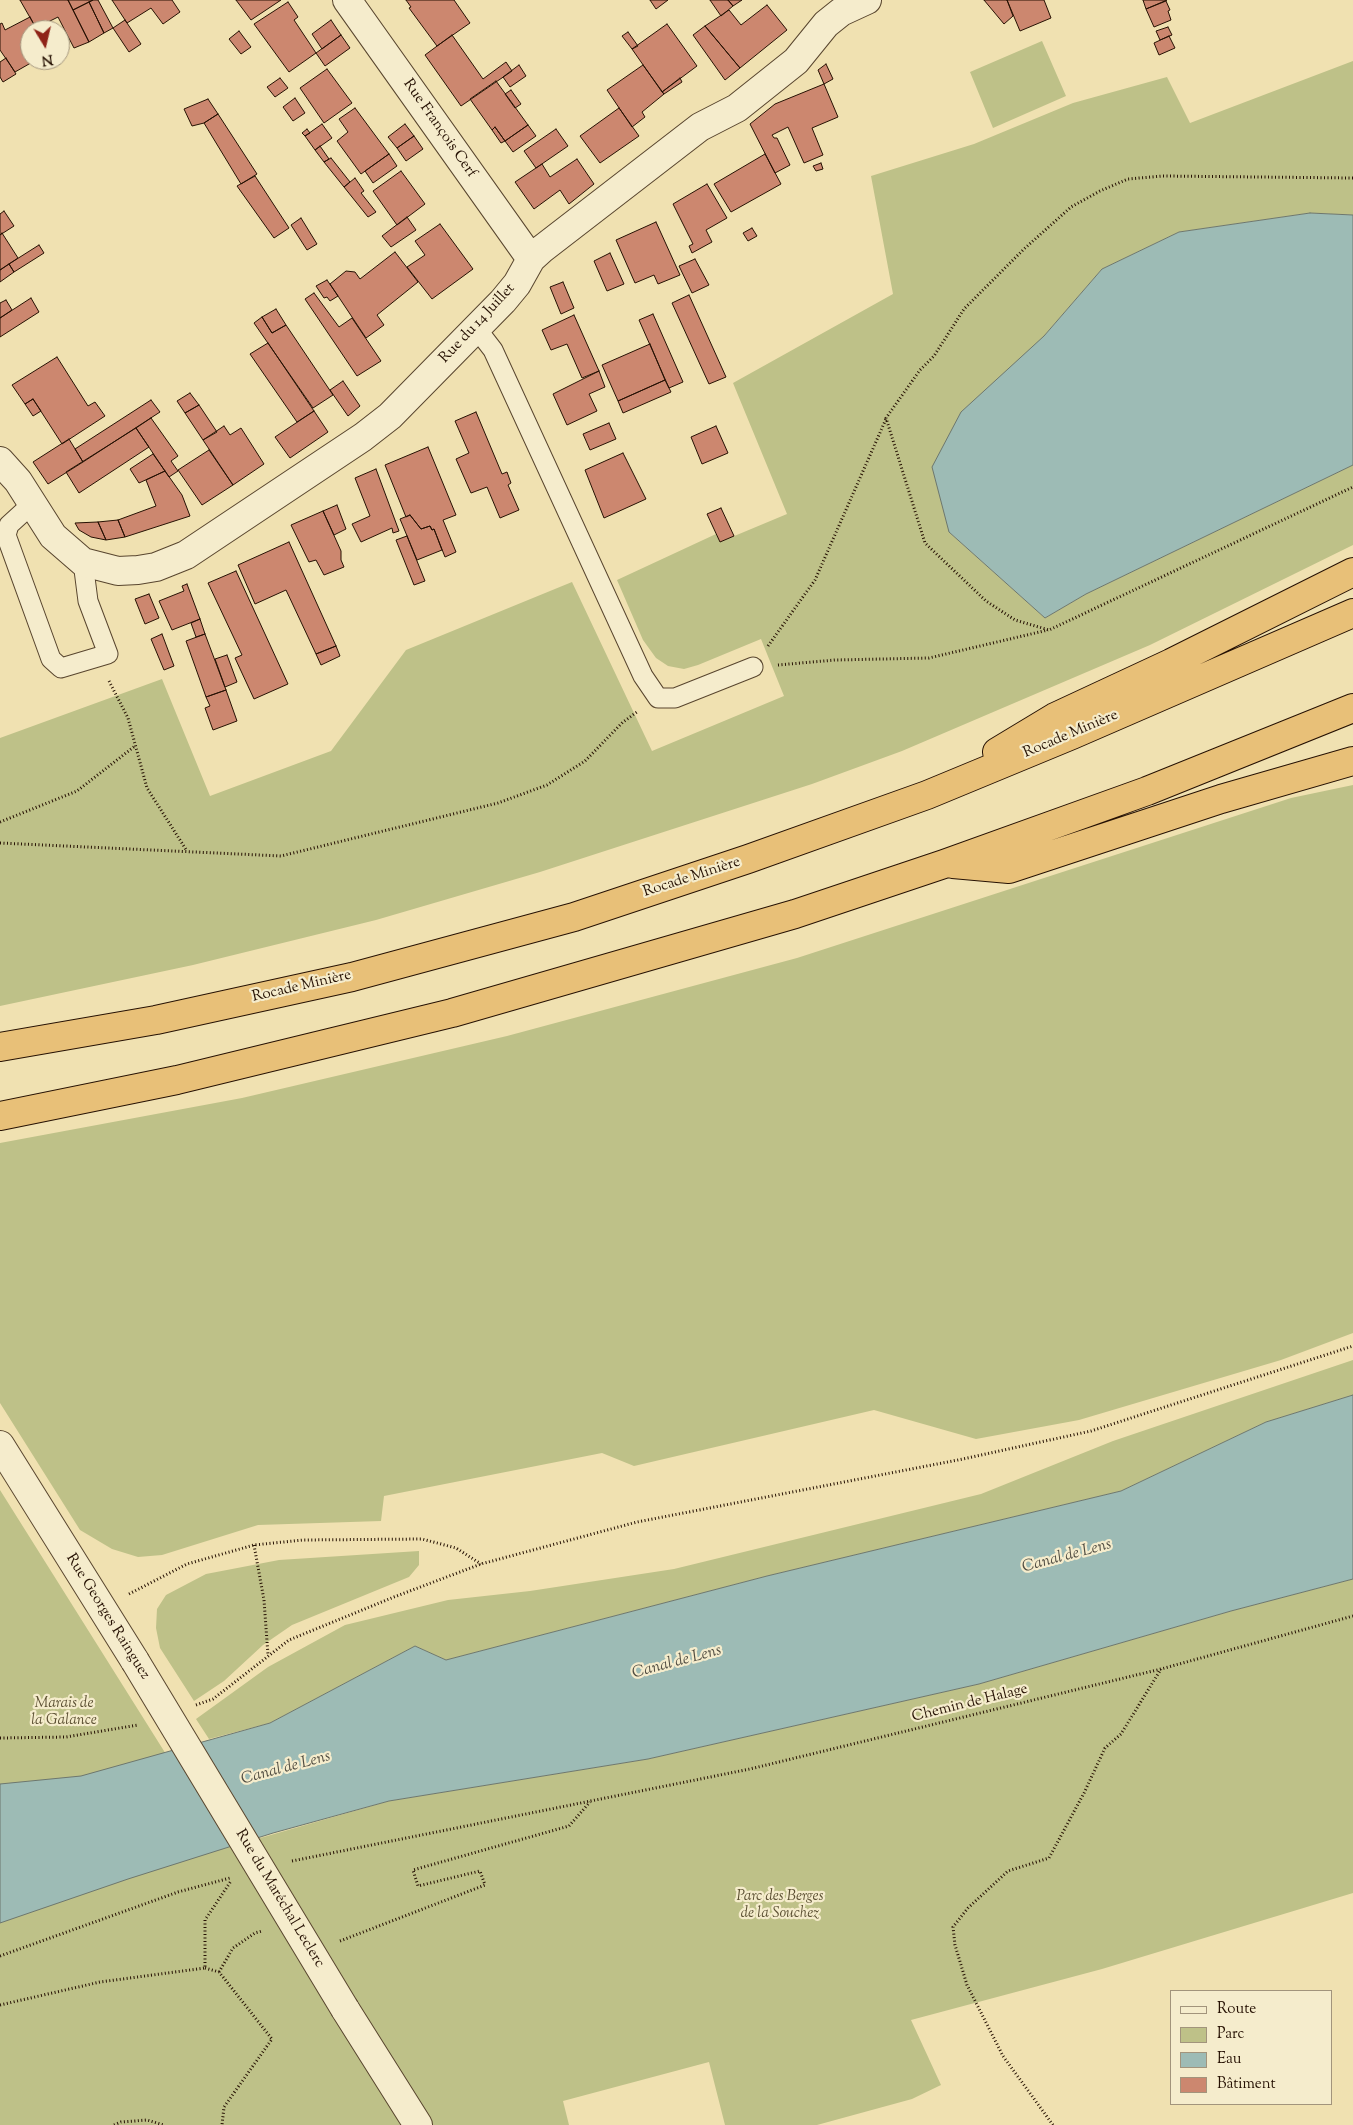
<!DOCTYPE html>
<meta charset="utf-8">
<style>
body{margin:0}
#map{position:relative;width:1353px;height:2125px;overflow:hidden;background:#f0e1b1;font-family:"Sorts Mill Goudy",serif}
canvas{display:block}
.legend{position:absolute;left:1170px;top:1990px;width:162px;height:115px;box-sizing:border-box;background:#f5eccc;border:1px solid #a2947c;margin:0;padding:6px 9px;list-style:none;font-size:15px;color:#261103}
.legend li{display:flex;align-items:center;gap:10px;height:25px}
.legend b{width:25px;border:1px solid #a2947c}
.north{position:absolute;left:20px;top:20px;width:50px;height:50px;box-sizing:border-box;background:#f5eccc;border:1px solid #a2947c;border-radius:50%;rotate:171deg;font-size:14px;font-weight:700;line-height:20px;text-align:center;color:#261103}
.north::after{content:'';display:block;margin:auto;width:18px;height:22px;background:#8f2418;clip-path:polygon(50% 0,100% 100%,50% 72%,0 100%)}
</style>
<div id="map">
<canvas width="1353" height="2125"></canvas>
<ul class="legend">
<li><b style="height:6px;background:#f5eccc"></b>Route</li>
<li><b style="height:14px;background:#bec188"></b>Parc</li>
<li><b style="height:14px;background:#9dbbb5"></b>Eau</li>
<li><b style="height:14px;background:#cc876f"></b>Bâtiment</li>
</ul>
<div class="north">N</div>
</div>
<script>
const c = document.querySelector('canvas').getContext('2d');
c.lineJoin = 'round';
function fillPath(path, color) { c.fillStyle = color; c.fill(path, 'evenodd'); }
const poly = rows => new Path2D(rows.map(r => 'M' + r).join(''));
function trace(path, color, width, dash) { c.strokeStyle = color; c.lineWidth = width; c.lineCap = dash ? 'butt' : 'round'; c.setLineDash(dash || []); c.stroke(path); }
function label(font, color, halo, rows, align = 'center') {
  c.font = font + ' "Sorts Mill Goudy",serif'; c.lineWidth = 4.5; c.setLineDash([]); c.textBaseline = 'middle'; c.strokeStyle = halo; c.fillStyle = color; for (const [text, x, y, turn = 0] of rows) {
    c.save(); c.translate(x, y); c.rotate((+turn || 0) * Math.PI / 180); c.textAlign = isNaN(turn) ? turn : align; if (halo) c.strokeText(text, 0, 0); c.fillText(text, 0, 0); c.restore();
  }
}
fillPath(poly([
 [1042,41,1066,96,993,128,970,72],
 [1353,61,1353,215,1310,213,1179,232,1102,269,1044,336,949,532,1045,618,1086,594,1353,465,1353,545,1150,645,902,751,812,784,540,872,376,920,193,965,0,1006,0,738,162,679,210,796,331,751,406,650,572,582,652,751,784,696,761,639,698,665,684,669,668,666,656,658,643,640,617,580,716,534,720,542,787,514,733,383,893,294,871,176,974,144,1073,103,1167,77,1190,123],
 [1353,785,1353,1333,1281,1360,1079,1420,976,1439,874,1410,634,1466,602,1453,384,1496,381,1521,258,1525,162,1555,138,1557,112,1549,80,1530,0,1403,0,1143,242,1098,507,1036,797,958,1291,798],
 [1353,1360,1353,1395,1266,1422,1121,1491,767,1576,446,1660,415,1646,270,1723,209,1739,196,1719,268,1667,345,1625,448,1600,530,1591,674,1569,981,1494,1113,1441],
 [0,1490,164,1751,222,1849,389,1801,648,1759,979,1684,1231,1611,1353,1579,1353,1893,1102,1969,911,2020,941,2085,912,2099,817,2125,725,2125,709,2062,563,2101,569,2125,0,2125],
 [419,1551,419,1565,409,1577,292,1625,263,1645,224,1681,194,1701,160,1648,156,1628,157,1609,166,1595,206,1574,279,1560]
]), '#bec188');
const water = poly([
 [1310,213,1353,215,1353,465,1086,594,1045,618,949,532,932,467,961,412,1044,336,1102,269,1179,232,1310,213],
 [1353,1395,1353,1579,1231,1611,979,1684,648,1759,389,1801,273,1833,128,1879,0,1923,0,1784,81,1776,270,1723,415,1646,446,1660,767,1576,1121,1491,1266,1422,1353,1395]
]);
fillPath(water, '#9dbbb5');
trace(water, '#6d776e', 1);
const building = poly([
 [20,0,68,0,89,42,74,48,58,17,36,28,20,0],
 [68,0,93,0,73,10,68,0],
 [93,0,98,0,113,28,104,33,89,2,93,0],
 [112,0,172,0,180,12,163,24,151,8,127,23,112,0],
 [236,0,281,0,251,20,236,0],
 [406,0,454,0,470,23,437,46,409,8,411,7,406,0],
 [650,0,668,0,656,9,650,0],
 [710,0,728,0,733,6,721,16,710,0],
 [728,0,742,0,733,6,728,0],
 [984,0,1007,0,1013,16,1004,24,984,0],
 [1007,0,1044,0,1051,18,1020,31,1007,0],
 [1143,0,1167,0,1146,9,1143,0],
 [1166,1,1170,10,1168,11,1171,20,1154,27,1146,9,1166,1],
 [89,2,104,33,89,42,73,10,89,2],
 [288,2,298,17,294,20,316,53,289,72,254,24,288,2],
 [767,5,787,30,740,68,705,26,729,10,741,25,767,5],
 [30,17,37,30,30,30,30,60,36,60,15,72,0,50,0,24,2,23,5,30,30,17],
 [125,20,141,44,129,52,113,28,125,20],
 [331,20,341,35,322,49,312,34,331,20],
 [667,24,697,66,662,92,632,49,667,24],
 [705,26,740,68,725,80,693,35,705,26],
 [1168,27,1172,35,1160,40,1156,31,1168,27],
 [239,31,251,47,241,54,229,39,239,31],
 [628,32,638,46,632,49,622,36,628,32],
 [341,35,350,48,325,66,316,53,341,35],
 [452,35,483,79,506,62,512,71,461,106,425,55,452,35],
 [1169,36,1175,48,1159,55,1154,43,1169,36],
 [6,58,16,74,3,82,0,77,0,62,6,58],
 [826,64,833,79,824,84,818,70,826,64],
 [519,65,526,76,510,87,503,77,519,65],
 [643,65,664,94,642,112,645,117,632,127,607,90,643,65],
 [327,69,352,103,324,123,300,88,327,69],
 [280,78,288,88,275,97,267,87,280,78],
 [680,78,682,82,664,94,662,92,680,78],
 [496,81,528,125,505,141,495,127,492,130,470,99,496,81],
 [824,84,838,117,812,128,823,155,804,163,788,127,772,135,774,138,777,138,790,165,775,173,750,124,775,104,824,84],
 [511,90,521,104,515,108,505,94,511,90],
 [295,98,305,113,293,121,283,107,295,98],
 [208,99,218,114,204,123,192,126,184,109,208,99],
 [355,108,389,154,361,174,337,141,348,132,339,119,355,108],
 [619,108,639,136,600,163,580,136,619,108],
 [218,114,257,174,241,184,204,123,218,114],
 [322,124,332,138,315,150,305,136,322,124],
 [405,124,414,136,397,148,388,137,405,124],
 [528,125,536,136,513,152,505,141,528,125],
 [495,127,505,141,501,143,492,130,495,127],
 [307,129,310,133,305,136,302,133,307,129],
 [556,129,568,146,536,168,524,151,556,129],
 [414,136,423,149,406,161,397,148,414,136],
 [320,146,329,159,324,162,315,150,320,146],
 [389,154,397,166,373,183,365,171,389,154],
 [765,154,781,184,731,212,714,184,765,154],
 [331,158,350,182,344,187,324,162,331,158],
 [577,159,594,184,569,204,560,190,534,209,515,182,542,164,550,177,577,159],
 [821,163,823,169,816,171,813,166,821,163],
 [401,171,425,204,397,225,373,191,401,171],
 [255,176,289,228,274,238,237,186,255,176],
 [355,178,364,191,361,193,376,212,368,217,344,187,355,178],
 [707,184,727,218,706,230,712,242,692,253,689,246,693,244,673,204,707,184],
 [4,211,14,226,0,235,0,214,4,211],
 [407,217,416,230,391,247,382,236,407,217],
 [301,218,317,244,307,250,291,225,301,218],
 [656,222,680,275,658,284,654,275,635,283,616,240,656,222],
 [440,224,473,269,432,299,407,267,425,255,415,241,440,224],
 [752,228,757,236,748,241,743,233,752,228],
 [2,233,18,258,0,270,0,235,2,233],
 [39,245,44,253,14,272,9,264,39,245],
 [395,252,418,282,377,315,384,325,366,338,330,284,346,271,355,272,360,279,395,252],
 [610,253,624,284,607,291,594,261,610,253],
 [695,259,709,285,692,293,679,266,695,259],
 [9,264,14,272,0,282,0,270,9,264],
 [327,280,338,296,330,301,327,297,324,298,316,286,327,280],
 [563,282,574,308,561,314,550,287,563,282],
 [314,293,339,327,352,318,381,361,357,376,305,299,314,293],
 [689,295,726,377,709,384,672,303,689,295],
 [31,298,39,312,0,337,0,318,31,298],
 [6,300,12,310,0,318,0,303,6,300],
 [276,309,286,325,272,333,262,317,276,309],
 [653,314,683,382,669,388,639,320,653,314],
 [574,315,599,371,582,378,567,344,551,350,542,330,574,315],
 [262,317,272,333,286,325,333,395,313,408,254,323,262,317],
 [268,343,314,411,297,422,250,354,268,343],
 [650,344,665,380,618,401,602,365,650,344],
 [57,357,88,406,95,402,105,416,62,444,33,399,25,404,12,385,57,357],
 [599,371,605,387,589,394,597,411,567,425,553,394,599,371],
 [665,380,671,392,623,413,618,401,665,380],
 [343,381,360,406,348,416,330,390,343,381],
 [190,393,199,405,185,413,177,401,190,393],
 [33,399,41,411,33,416,25,404,33,399],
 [151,400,160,412,83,462,75,449,151,400],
 [199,405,217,432,203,440,185,413,199,405],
 [314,411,328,432,290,458,275,437,314,411],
 [476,412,502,474,507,472,511,483,508,485,519,510,500,518,487,487,471,493,456,459,469,453,455,421,476,412],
 [151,418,178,456,171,461,178,471,169,477,136,428,151,418],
 [609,423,616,439,590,450,583,434,609,423],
 [224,426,230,435,241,428,264,464,233,485,203,440,224,426],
 [716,426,728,453,702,464,691,437,716,426],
 [136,428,149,447,79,493,66,472,136,428],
 [69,439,83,462,48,484,33,462,69,439],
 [428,447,456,515,443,520,456,552,445,557,434,529,432,530,430,526,421,529,410,515,406,517,385,465,428,447],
 [209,450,233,485,202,505,178,470,209,450],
 [623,453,646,499,604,518,585,470,623,453],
 [153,454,165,471,139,483,130,469,153,454],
 [376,469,399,531,393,533,392,528,361,542,352,524,370,516,355,478,376,469],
 [165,471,182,495,190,516,125,537,118,520,156,506,146,480,165,471],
 [337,505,346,529,334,535,323,511,337,505],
 [721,508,734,536,720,542,707,514,721,508],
 [323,511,341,551,341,560,344,567,324,575,316,560,309,562,291,525,323,511],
 [410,515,421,529,430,526,432,530,434,529,442,550,417,560,400,519,410,515],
 [118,520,125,537,106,540,98,522,118,520],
 [98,522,106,540,91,537,79,530,75,523,98,522],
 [407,536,425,581,414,585,396,540,407,536],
 [289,542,336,646,316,654,286,590,255,604,238,565,289,542],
 [236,571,288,684,254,699,235,658,242,655,208,583,236,571],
 [187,584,200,619,172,630,159,601,184,591,182,586,187,584],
 [149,594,159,618,145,624,135,599,149,594],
 [200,619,205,634,196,637,191,623,200,619],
 [162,634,174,666,164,670,151,639,162,634],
 [205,634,226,690,206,697,186,641,205,634],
 [336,646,340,656,321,665,316,654,336,646],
 [227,655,237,682,225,687,215,659,227,655],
 [226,690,237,721,213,730,205,708,210,706,206,697,226,690]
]);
fillPath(building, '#cc876f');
trace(building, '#261103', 1);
const service = poly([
 [476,328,493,350,643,676,658,698,675,698,753,667],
 [32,504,9,525,6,535,51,659,61,668,108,654,88,601,83,562]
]);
const minor = poly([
 [347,0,531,259],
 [0,461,18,481,53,536,83,562,118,571,138,570,156,567,186,555,363,437,390,416,503,301,517,284,531,259,542,249,700,127,737,108,796,61,826,24,841,12,867,0]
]);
const tertiary = poly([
 [0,1445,135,1661],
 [345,2009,418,2125]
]);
const motorway = poly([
 [997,752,1055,717,1171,663,1353,572],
 [953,864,1009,869,1221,799,1353,761],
 [0,1047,156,1020,352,977,574,917,748,859,927,795,1072,735,1353,613],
 [0,1116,177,1080,452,1013,795,914,944,864,1147,791,1353,708]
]);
trace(service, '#58452e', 21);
trace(minor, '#58452e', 30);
trace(tertiary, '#58452e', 30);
trace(motorway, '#261103', 30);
trace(poly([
 [1353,178,1163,176,1128,179,1100,191,1071,207,1024,249,964,309,934,356,920,370,886,418,925,543,986,601,1015,620,1049,630,1353,487],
 [768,646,815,580,886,419],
 [778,665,835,660,929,658,1048,630],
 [109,681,128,718,147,788,187,851],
 [0,822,77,791,135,746],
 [0,843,281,856,498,803,547,785,585,761,623,722,637,712],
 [254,1545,264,1600,268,1655],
 [129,1594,187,1564,254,1545,303,1540,422,1539,456,1548,481,1564],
 [196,1705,213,1699,289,1640,394,1597,481,1564,637,1522,963,1459,1091,1431,1353,1346],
 [0,1738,66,1737,138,1725],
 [292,1861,750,1769,1161,1669,1353,1616],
 [340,1941,485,1885,480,1871,418,1886,413,1870,569,1826,590,1802],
 [0,1956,178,1892,230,1878],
 [205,1968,219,1972,272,2039,224,2107,222,2125],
 [219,1972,233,1948,255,1933,262,1931],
 [0,2005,100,1982,205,1968,205,1920,231,1881],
 [114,2125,121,2122,147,2120,164,2125],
 [1053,2125,1003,2056,967,1985,955,1945,953,1927,968,1908,1008,1871,1049,1858,1084,1793,1105,1748,1121,1734,1161,1669]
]), '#261103', 3, [1, 2.5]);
trace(service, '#f5eccc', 19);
trace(minor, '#f5eccc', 28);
trace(tertiary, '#f5eccc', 28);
trace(motorway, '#e8c078', 28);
const tertiaryBridge = poly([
 [135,1661,345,2009]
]);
trace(tertiaryBridge, '#58452e', 30, []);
trace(tertiaryBridge, '#f5eccc', 28);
label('15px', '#261103', '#f5eccc', [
 ["Rue François Cerf",439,129,55],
 ["Rue du 14 Juillet",478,324,-47],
 ["Rocade Minière",1071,735,-23],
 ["Rocade Minière",692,878,-18],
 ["Rocade Minière",302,987,-13],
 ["Rue Georges Rainguez",107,1617,58],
 ["Chemin de Halage",970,1704,-14],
 ["Rue du Maréchal Leclerc",279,1899,59]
]);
label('italic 15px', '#5b4f32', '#f5eccc', [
 ["Marais de",64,1704],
 ["la Galance",64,1721],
 ["Parc des Berges",780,1897],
 ["de la Souchez",780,1914]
]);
label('italic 16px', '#504c41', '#f5eccc', [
 ["Canal de Lens",1067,1557,-15],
 ["Canal de Lens",677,1663,-15],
 ["Canal de Lens",286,1769,-15]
]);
</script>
